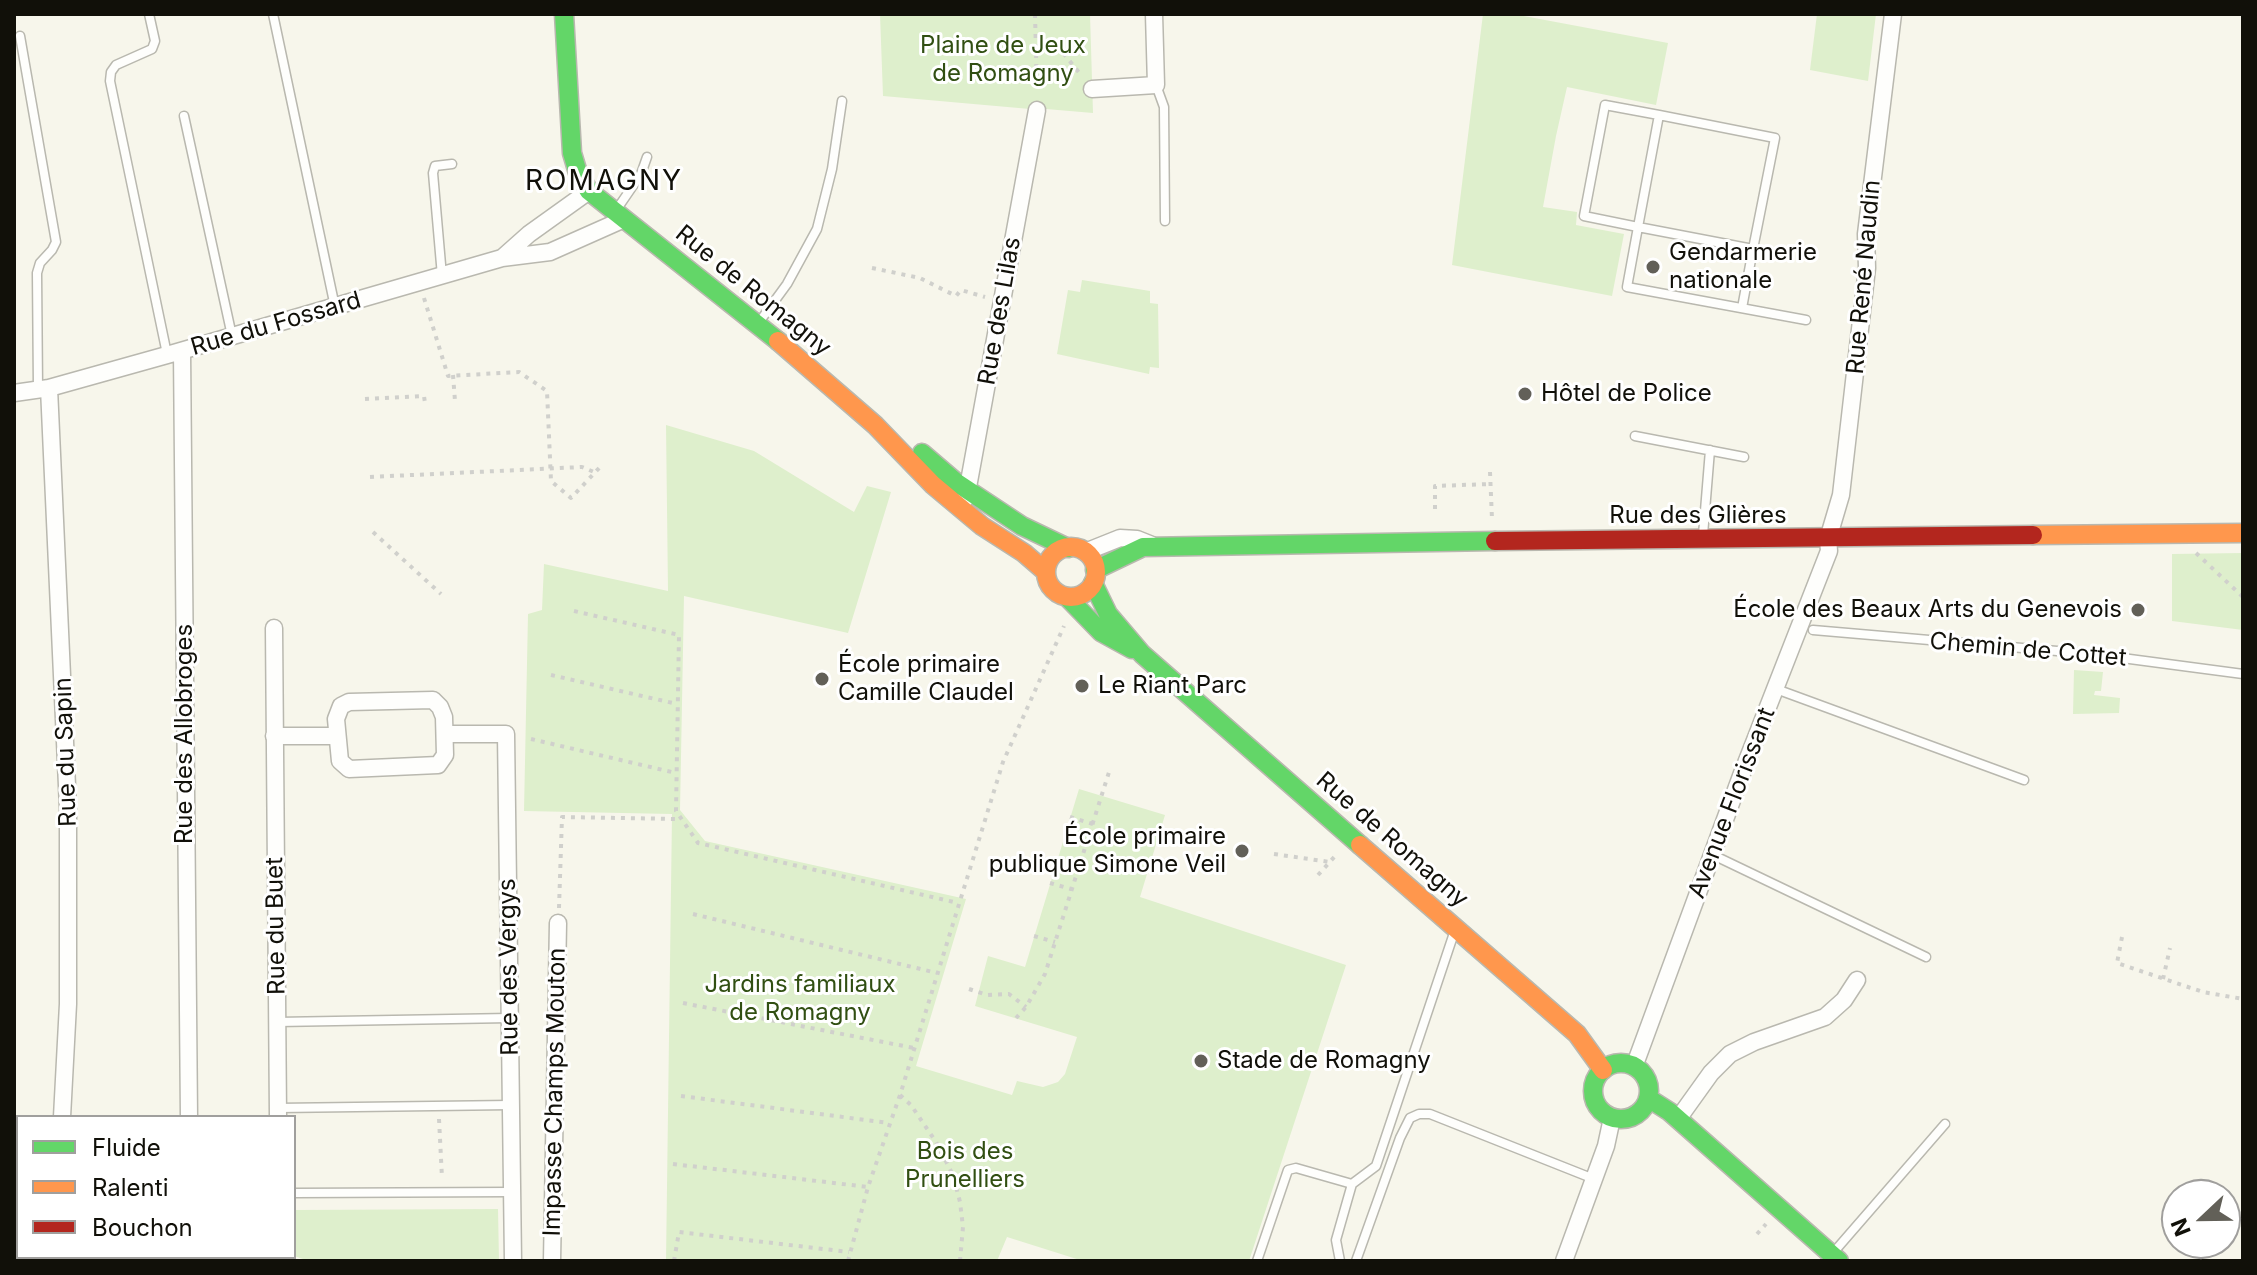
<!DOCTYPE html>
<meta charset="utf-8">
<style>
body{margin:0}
#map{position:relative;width:2257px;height:1275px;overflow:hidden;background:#f7f6eb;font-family:Inter,sans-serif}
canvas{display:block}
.frame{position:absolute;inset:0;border:16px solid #111009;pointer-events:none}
.legend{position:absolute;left:16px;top:1115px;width:280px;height:144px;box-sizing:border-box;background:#fff;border:2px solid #a09f9d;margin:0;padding:10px 14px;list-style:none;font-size:24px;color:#111009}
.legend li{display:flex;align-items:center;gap:16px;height:40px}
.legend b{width:40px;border:2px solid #a09f9d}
.north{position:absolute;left:2161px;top:1179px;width:80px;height:80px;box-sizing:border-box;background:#fff;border:2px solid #a09f9d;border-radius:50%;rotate:248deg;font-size:22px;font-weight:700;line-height:32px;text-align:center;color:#111009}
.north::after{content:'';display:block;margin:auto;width:28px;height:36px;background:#626058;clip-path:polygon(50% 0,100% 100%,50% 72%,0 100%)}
</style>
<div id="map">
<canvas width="2257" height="1275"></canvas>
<div class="frame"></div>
<ul class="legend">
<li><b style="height:10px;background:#63d668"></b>Fluide</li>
<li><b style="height:10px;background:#ff974d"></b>Ralenti</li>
<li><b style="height:10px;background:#b3261e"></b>Bouchon</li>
</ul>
<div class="north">N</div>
</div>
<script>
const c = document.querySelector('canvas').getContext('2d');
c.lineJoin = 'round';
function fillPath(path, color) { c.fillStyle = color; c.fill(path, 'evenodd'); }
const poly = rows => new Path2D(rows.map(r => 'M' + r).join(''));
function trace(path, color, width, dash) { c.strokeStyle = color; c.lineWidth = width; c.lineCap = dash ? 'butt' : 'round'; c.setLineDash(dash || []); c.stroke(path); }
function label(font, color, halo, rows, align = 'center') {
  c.font = font + ' Inter,sans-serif'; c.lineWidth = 6; c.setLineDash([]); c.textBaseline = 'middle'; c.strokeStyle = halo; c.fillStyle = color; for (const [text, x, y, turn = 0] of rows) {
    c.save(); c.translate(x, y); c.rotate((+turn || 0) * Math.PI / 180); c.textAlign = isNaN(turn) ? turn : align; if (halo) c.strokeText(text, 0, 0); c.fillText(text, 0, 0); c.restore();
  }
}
fillPath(poly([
 [880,14,1090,14,1093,113,1046,109,1041,102,1034,102,1030,109,883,96],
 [1483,14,1513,14,1668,43,1656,105,1567,87,1556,136,1543,207,1577,212,1576,225,1624,234,1612,296,1452,265],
 [1817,14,1876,14,1868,81,1810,70],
 [1082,280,1150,291,1150,303,1158,304,1159,368,1150,367,1149,374,1057,354,1068,290,1080,292],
 [666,425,754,451,854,512,867,486,891,492,848,633,684,596,680,810,705,841,966,899,916,1066,1012,1095,1017,1081,1043,1087,1058,1082,1065,1074,1077,1037,975,1006,988,956,1025,967,1079,789,1165,815,1140,897,1346,965,1249,1261,1083,1261,1007,1237,997,1261,666,1261,672,814,524,811,528,614,542,610,544,564,668,591],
 [2243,553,2243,630,2172,621,2172,554],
 [2074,670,2103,672,2101,691,2095,691,2094,695,2120,698,2119,713,2073,714],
 [498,1209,499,1261,309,1261,294,1256,294,1210]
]), '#deefcc');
const lane = poly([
 [149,14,155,41,152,49,116,65,111,72,110,81,167,354],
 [273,14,335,307],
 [20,36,56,242,52,250,40,263,37,273,38,389],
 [1156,85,1164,107,1165,221],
 [1659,115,1775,138,1753,249],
 [184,116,232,336],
 [617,209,641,174,647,157],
 [442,276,433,173,435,166,452,164],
 [1742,308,1753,249,1638,227,1584,216,1605,105,1659,115,1638,227,1627,287,1806,320],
 [760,321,787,284,817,229,832,169,842,101],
 [1635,436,1744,457],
 [1703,535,1710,450],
 [1813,630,2092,654,2243,674],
 [1776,689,2024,780],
 [1713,855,1926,957],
 [277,1022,510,1018],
 [278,1108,511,1105],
 [294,1193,512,1192],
 [1833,1253,1945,1124],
 [1257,1261,1288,1170,1296,1168,1352,1184,1376,1166,1454,933],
 [1340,1261,1336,1240,1352,1184],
 [1356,1261,1400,1138,1410,1118,1419,1114,1430,1114,1594,1179]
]);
const street = poly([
 [1092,89,1156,85,1154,14],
 [502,258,529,234,589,191],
 [182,351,189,1117],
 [49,388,68,808,68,1004,62,1117],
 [14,393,49,388,167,355,502,258,550,252,622,220],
 [966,498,1037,110],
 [1085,552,1120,538,1137,539,1152,545],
 [274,628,278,1117],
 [433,700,440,707,444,717,445,755,438,765,349,769,340,761,336,719,341,706,349,702,433,700],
 [445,734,506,734,513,1261],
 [274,736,337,736],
 [1634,1067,1741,776,1829,551,1828,539,1841,495,1867,268,1866,234,1893,14],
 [1678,1119,1711,1073,1730,1054,1754,1042,1825,1017,1844,1000,1857,980],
 [14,1191,18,1191],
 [247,1257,258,1261],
 [279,1257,279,1261],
 [180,1261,181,1257],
 [552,1261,558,923],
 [1564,1261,1606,1146,1612,1118]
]);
const fast = poly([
 [564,14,572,153,578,173,589,191,778,341],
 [922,453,957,483,1022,526,1068,548],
 [1095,570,1143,547,1495,541],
 [1093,583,1108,614,1142,654,1360,845],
 [1067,597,1101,632,1132,649],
 '1593 1091a28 28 0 1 1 56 0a28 28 0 1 1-56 0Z',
 [1648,1098,1670,1112,1839,1261]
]);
const slow = poly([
 [778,341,875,425,933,485,982,526,1024,553,1046,572],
 [2033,535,2243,533],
 '1046 572a25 25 0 1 1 50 0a25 25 0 1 1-50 0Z',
 [1360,845,1577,1034,1603,1070]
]);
const jam = poly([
 [1495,541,2033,535]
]);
trace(lane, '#b9b8af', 11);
trace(street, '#b9b8af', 19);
trace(fast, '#b9b8af', 21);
trace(slow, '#b9b8af', 21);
trace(jam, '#b9b8af', 21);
trace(poly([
 [1035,14,1037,92],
 [1036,54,1060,49,1081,75],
 [872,268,920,278,956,296,961,290,985,297],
 [424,298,448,376,519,372,547,391,551,481,571,498,601,466],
 [453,375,455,401],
 [365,399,424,396,425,403],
 [1490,472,1492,519],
 [370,477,582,467,594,472],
 [1435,509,1435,486,1490,484],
 [373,532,441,594],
 [2196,553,2243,597],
 [574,611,679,635,676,811,698,843,958,903],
 [551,675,677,704],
 [531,739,676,773],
 [1070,817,1093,824],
 [1274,854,1330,862],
 [1318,875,1337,854],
 [1050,883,1071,889],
 [559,908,562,817,678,819],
 [693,914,937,973],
 [1034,936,1055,942],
 [2122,937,2117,963,2203,992,2243,999],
 [2163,979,2170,948],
 [969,989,987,995,1009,994,1026,1007],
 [683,1003,914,1048],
 [1016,1018,1026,1007,1045,974,1110,769],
 [900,1095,911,1105,936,1142,953,1175,960,1202,963,1227,960,1261],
 [681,1096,889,1123],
 [439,1119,442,1178],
 [673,1164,868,1187],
 [14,1223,18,1224],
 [1757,1234,1766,1224],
 [86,1261,88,1257],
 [674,1261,679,1232,849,1252],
 [848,1261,868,1187,900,1095,1003,762,1064,626]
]), '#d0d0cc', 4, [4, 6]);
trace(lane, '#fefefc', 8);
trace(street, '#fefefc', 16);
trace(fast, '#63d668', 18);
trace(slow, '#ff974d', 18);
trace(jam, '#b3261e', 18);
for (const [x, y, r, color] of [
 [1653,267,8,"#626058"],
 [1525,394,8,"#626058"],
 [2138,610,8,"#626058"],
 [822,679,8,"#626058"],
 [1082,686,8,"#626058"],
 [1242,851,8,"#626058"],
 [1201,1061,8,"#626058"]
]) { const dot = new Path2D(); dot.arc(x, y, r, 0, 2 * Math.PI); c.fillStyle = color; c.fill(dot); trace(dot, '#fff', 3); }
label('24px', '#314f12', '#fff', [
 ["Plaine de Jeux",1003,46],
 ["de Romagny",1003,74],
 ["Jardins familiaux",800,985],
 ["de Romagny",800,1013],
 ["Bois des",965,1152],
 ["Prunelliers",965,1180]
]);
label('24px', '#111009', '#fff', [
 ["Gendarmerie",1669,253],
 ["nationale",1669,281],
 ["Hôtel de Police",1541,394],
 ["École des Beaux Arts du Genevois",2122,610,"right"],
 ["École primaire",838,665],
 ["Camille Claudel",838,693],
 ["Le Riant Parc",1098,686],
 ["École primaire",1226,837,"right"],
 ["publique Simone Veil",1226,865,"right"],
 ["Stade de Romagny",1217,1061]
], 'left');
label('24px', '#111009', '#fff', [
 ["Rue René Naudin",1864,277,-85],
 ["Rue de Romagny",753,291,39],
 ["Rue des Lilas",1000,311,-80],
 ["Rue du Fossard",276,324,-16],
 ["Rue des Glières",1698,516],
 ["Chemin de Cottet",2028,650,5],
 ["Rue des Allobroges",185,734,-90],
 ["Rue du Sapin",66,752,-92],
 ["Avenue Florissant",1732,803,-69],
 ["Rue de Romagny",1392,840,41],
 ["Rue du Buet",276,926,-91],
 ["Rue des Vergys",509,967,-91],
 ["Impasse Champs Mouton",555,1092,-89]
]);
c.letterSpacing = '2px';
label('28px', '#111009', '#fff', [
 ["ROMAGNY",604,182]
]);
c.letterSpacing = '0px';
</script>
